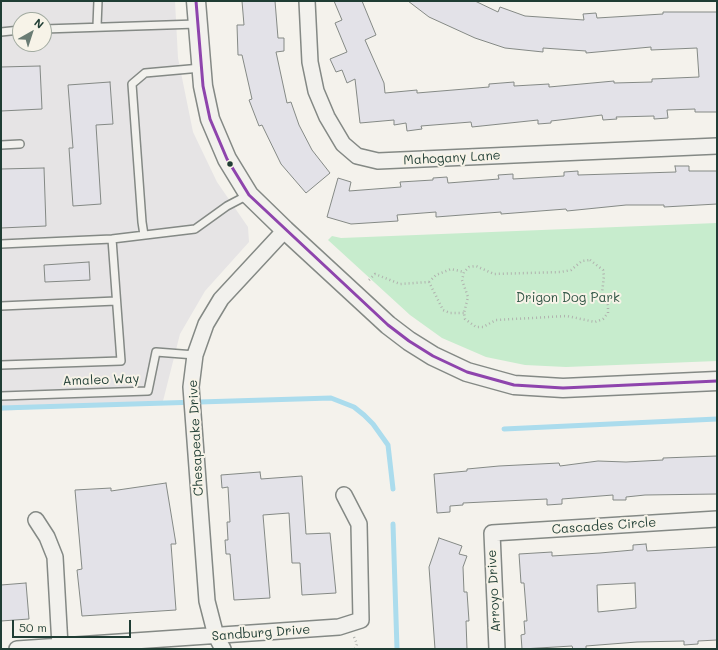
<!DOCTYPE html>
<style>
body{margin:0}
#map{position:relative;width:718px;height:650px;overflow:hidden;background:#f4f2ec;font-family:Mali,sans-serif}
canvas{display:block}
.frame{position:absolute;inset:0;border:2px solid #1f3d34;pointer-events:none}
.north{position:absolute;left:12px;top:12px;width:40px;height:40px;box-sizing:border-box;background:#f7f3e8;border:1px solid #a1aaa0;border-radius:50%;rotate:39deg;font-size:11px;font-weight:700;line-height:16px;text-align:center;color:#1f3d34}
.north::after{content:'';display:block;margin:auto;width:14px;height:18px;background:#6a7c74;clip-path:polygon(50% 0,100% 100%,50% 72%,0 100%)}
.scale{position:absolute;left:12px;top:620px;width:119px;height:18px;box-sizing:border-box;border:2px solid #1f3d34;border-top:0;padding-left:5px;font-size:12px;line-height:14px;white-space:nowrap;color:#1f3d34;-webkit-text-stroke:3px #f7f3e8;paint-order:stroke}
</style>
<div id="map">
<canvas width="718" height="650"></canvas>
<div class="frame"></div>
<div class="north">N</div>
<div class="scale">50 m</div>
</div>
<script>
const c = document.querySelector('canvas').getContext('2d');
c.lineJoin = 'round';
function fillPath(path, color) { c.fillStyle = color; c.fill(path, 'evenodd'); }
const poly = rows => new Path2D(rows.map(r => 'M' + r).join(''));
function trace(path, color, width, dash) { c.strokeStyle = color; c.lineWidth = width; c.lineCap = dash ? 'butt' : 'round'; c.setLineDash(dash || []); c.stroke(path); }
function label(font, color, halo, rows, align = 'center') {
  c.font = font + ' Mali,sans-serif'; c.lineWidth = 4; c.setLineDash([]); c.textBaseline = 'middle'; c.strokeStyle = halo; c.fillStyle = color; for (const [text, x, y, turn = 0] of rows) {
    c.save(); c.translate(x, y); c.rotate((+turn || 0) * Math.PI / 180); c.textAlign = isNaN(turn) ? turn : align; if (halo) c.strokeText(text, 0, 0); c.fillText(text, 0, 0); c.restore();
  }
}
fillPath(poly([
 [1,1,175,1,178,58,193,132,217,182,248,227,249,242,205,291,180,334,163,401,1,411],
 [20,20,44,20,44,44,20,44]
]), '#e6e4e5');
fillPath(poly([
 [717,223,717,361,566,367,525,365,486,357,442,338,410,315,328,240,332,236,341,238]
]), '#c7eccd');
trace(poly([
 [1,408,331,398,354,407,364,415,373,424,388,445,393,489],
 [504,429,717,419],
 [393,524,397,649]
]), '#abdced', 5);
const building = poly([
 [242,1,275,1,278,38,284,38,284,51,276,52,287,103,291,102,299,125,312,150,330,173,306,193,281,164,262,125,259,126,249,100,252,99,242,55,238,55,237,25,244,25,242,1],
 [334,1,362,1,376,35,365,40,384,83,385,93,417,90,417,93,489,87,489,84,514,82,514,86,549,84,549,87,614,81,614,83,652,82,652,79,699,77,697,48,651,50,651,47,586,53,586,51,543,48,543,52,505,48,475,38,429,17,408,1,475,1,498,12,500,7,525,16,584,20,583,14,596,13,597,18,663,14,663,12,717,12,717,112,695,112,695,109,667,110,668,118,654,119,654,116,616,117,617,119,603,120,602,115,551,121,551,123,538,124,538,120,472,127,471,122,421,126,422,129,407,131,406,123,394,125,394,120,360,123,355,79,347,83,342,70,336,72,330,59,347,52,335,23,342,20,334,1],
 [40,66,42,109,1,111,1,67,40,66],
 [110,82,113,124,96,125,101,204,73,206,69,148,73,148,68,85,110,82],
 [675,166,689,166,689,171,717,171,717,204,664,207,664,205,626,205,567,211,566,209,501,214,501,212,436,217,436,212,397,215,398,221,351,224,327,217,338,178,351,182,349,191,401,187,400,182,433,180,433,178,447,177,448,183,499,179,498,175,513,174,513,179,564,176,564,172,578,171,578,175,676,172,675,166],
 [44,168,46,226,1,228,1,169,44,168],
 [89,262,90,280,45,282,44,265,89,262],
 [717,456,717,494,645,495,626,497,626,500,613,500,613,495,562,499,562,504,547,505,547,499,463,503,463,505,450,506,450,512,437,513,434,474,467,471,467,469,499,466,559,463,560,466,598,461,626,462,663,460,663,458,717,456],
 [260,472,261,479,302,476,306,534,330,533,336,593,302,595,300,563,292,563,289,513,263,515,270,598,234,600,230,554,226,554,225,540,228,540,227,522,230,522,228,487,222,488,221,475,260,472],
 [166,483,176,544,171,544,176,610,82,616,77,570,82,569,75,490,111,488,111,491,166,483],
 [439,538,462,546,459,554,467,556,463,567,464,592,467,592,469,621,466,621,467,649,435,649,429,567,439,538],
 [646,544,647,551,717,547,717,640,698,641,698,644,684,645,684,641,637,642,586,646,586,649,573,649,572,646,522,649,521,635,525,634,524,621,527,621,524,583,521,583,519,554,552,552,552,556,600,553,633,550,633,545,646,544],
 [635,583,636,608,598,612,597,585,635,583],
 [26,583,29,619,1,621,1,585,26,583]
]);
fillPath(building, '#e3e2e8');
trace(building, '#848985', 1);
const service = poly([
 [97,26,98,1],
 [44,29,197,24],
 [1,32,20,30],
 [1,145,20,144],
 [144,235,142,222,132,84,145,73,201,68],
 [1,244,112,239,195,229,227,206,248,195],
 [1,306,116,301],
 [1,365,121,361,112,239],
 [1,396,148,391,156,352,195,355]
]);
const minor = poly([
 [307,1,310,62,316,91,327,117,343,144,357,156,378,161,717,146],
 [36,520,47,537,55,557,60,646],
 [17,649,339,627,361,620,359,524,344,495],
 [223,649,216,636,207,601,191,387,195,355,206,324,221,299,285,230],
 [497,649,492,533,717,519]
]);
const tertiary = poly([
 [196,1,203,86,210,119,227,159,249,195,285,230,388,325,409,341,433,356,467,372,514,385,563,388,717,381]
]);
trace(service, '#848985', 10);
trace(minor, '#848985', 18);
trace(tertiary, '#848985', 21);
trace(poly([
 [590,260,603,270,604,276,602,293,608,305,608,313,603,319,595,322,567,316,496,320,483,327,476,327,465,319,464,313,468,297,462,280,464,272,469,267,476,266,494,274,561,272,571,270,582,261,590,260],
 [369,280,375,274,400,284,429,282,443,310,450,313,464,313],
 [429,282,436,275,451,269,464,272],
 [354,637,357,644,355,649]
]), '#b0b2ae', 2.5, [1, 3]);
trace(service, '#f2f1ed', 7);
trace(minor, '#f2f1ed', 15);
trace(tertiary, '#f2f1ed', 18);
trace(poly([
 [196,1,203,86,210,119,227,159,249,195,388,325,409,341,433,356,467,372,514,385,563,388,717,381]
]), '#8e44ad', 3);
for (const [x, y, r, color] of [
 [230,164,3.5,"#1f3d34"]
]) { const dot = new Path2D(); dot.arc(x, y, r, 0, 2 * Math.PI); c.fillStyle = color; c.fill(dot); trace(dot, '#f7f3e8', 1.5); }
label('13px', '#1f3d34', '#f7f3e8', [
 ["Mahogany Lane",452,158,-3],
 ["Amaleo Way",101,380,-2],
 ["Chesapeake Drive",196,438,-93],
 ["Cascades Circle",604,526,-4],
 ["Arroyo Drive",494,591,-93],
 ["Sandburg Drive",261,633,-4]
]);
label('13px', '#335747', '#f7f3e8', [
 ["Drigon Dog Park",568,298]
]);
</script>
